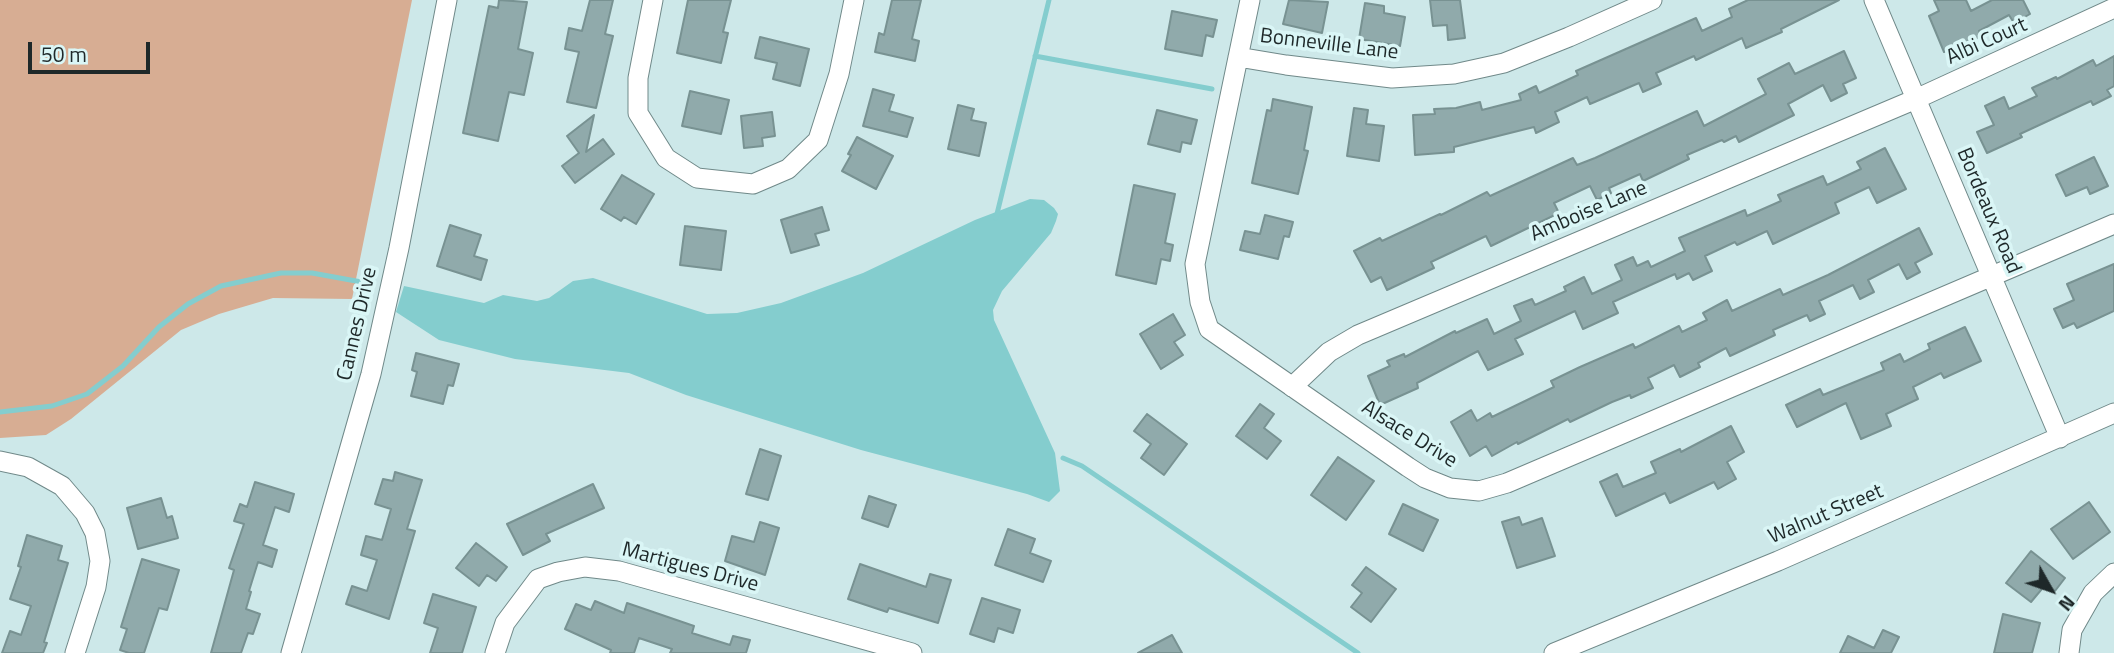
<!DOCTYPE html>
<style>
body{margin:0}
#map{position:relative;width:2114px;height:653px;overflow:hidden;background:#cde8e9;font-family:"Titillium Web",sans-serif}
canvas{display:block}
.north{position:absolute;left:2016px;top:555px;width:70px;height:70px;-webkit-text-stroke:5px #daf6f6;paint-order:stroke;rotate:130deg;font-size:19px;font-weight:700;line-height:28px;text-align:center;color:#1e2829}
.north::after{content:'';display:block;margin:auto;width:24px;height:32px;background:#1e2829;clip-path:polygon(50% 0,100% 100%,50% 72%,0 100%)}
.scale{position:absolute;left:28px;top:42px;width:122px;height:32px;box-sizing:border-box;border:4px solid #1e2829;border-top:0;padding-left:9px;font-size:21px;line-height:24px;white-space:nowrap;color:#1e2829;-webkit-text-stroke:5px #daf6f6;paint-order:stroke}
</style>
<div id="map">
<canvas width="2114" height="653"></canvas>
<div class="north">N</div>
<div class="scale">50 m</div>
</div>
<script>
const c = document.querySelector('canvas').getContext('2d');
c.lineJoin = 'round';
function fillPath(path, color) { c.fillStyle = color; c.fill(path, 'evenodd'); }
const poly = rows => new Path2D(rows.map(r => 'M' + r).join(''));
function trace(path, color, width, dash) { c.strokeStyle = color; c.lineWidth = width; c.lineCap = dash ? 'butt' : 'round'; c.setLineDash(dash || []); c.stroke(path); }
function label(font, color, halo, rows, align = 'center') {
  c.font = font + ' "Titillium Web",sans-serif'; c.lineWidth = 7; c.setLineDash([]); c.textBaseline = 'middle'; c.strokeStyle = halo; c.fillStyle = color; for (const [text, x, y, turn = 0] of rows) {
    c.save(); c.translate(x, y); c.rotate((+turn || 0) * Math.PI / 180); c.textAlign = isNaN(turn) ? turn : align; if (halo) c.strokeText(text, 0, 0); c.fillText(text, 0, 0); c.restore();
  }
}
fillPath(poly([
 [0,0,412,0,352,299,273,298,219,314,181,330,71,419,46,435,0,438]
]), '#d7ad93');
fillPath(poly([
 [1030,199,1044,200,1054,208,1058,214,1056,221,1051,233,1002,291,993,310,994,320,1055,453,1060,491,1049,502,1027,494,861,450,686,395,629,373,515,359,439,340,396,312,404,286,484,303,503,295,537,301,549,298,573,281,593,278,707,314,737,313,781,303,863,273,975,220]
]), '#84cdce');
trace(poly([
 [1035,56,1212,89],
 [996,218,1049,0],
 [0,412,52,406,87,394,123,366,159,327,188,304,221,286,281,273,312,273,367,283],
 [1063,458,1082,466,1358,653]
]), '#84cdce', 5);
const building = poly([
 [499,0,527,2,518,49,533,53,524,95,509,92,498,141,463,133,489,6,498,8,499,0],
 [590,0,613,0,605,34,613,36,596,108,567,102,579,52,565,49,569,28,582,31,590,0],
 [688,0,731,0,723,32,728,33,721,63,677,53,688,0],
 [892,0,921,0,912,39,919,41,915,61,875,52,879,33,884,35,892,0],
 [1289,0,1328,2,1322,33,1283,24,1289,0],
 [1430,0,1460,0,1465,38,1448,40,1447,25,1433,26,1430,0],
 [1748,0,1839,0,1781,29,1782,32,1746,48,1742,38,1696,60,1694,56,1656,73,1661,84,1643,92,1639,83,1590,104,1587,97,1555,112,1559,122,1536,133,1534,127,1454,147,1454,152,1415,155,1413,115,1435,114,1434,109,1456,108,1480,102,1482,110,1521,100,1519,94,1536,86,1539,93,1578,75,1576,71,1696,18,1702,31,1732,17,1729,9,1748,0],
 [1934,0,1966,0,1971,11,1992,0,2023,0,2030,14,2014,23,2009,15,1979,31,1981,36,1944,52,1929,16,1939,11,1934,0],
 [1365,3,1384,6,1384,13,1405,17,1400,46,1359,39,1365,3],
 [1172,11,1217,20,1213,37,1206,35,1202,56,1165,49,1172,11],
 [760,37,809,49,800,86,773,79,777,63,755,58,760,37],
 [1844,51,1856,78,1843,84,1847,93,1831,101,1823,85,1788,104,1794,115,1739,142,1736,136,1724,142,1722,140,1687,155,1689,159,1643,181,1640,174,1609,188,1611,193,1597,200,1590,186,1554,203,1559,213,1491,246,1486,236,1469,244,1431,262,1434,268,1387,290,1381,277,1371,282,1354,251,1380,238,1382,241,1440,214,1441,215,1487,192,1490,196,1573,158,1577,165,1595,158,1697,111,1704,126,1766,94,1758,79,1789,63,1795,74,1844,51],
 [2114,56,2114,86,2107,90,2111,96,2093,105,2091,101,2020,134,2022,137,1987,153,1977,132,1994,125,1985,106,2004,97,2009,109,2037,96,2032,88,2056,77,2057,79,2093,60,2096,66,2114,56],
 [873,89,894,95,889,111,913,118,907,137,863,126,873,89],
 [690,91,729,100,721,134,682,126,690,91],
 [1273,99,1312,107,1304,150,1308,151,1298,194,1252,183,1267,110,1271,111,1273,99],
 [958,105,974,109,971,120,986,123,979,156,948,149,958,105],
 [1354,108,1368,110,1366,124,1384,126,1379,161,1347,156,1354,108],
 [1157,110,1197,120,1191,144,1182,142,1180,152,1148,144,1157,110],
 [772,112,775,136,762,138,763,146,744,148,741,116,772,112],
 [594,115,586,152,603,139,614,154,575,183,562,166,579,153,567,136,594,115],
 [857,137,893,156,876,189,842,171,851,155,848,154,857,137],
 [1885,148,1906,189,1877,203,1869,187,1835,203,1839,213,1773,244,1767,231,1737,245,1735,242,1705,256,1712,271,1693,280,1689,273,1677,279,1675,274,1613,302,1618,313,1583,329,1575,311,1515,339,1523,354,1488,370,1478,351,1417,383,1418,388,1380,405,1368,376,1390,366,1387,361,1404,354,1405,357,1455,331,1456,333,1487,319,1494,334,1521,321,1514,306,1532,299,1535,305,1566,291,1564,287,1584,277,1592,294,1622,280,1615,265,1633,257,1637,266,1648,261,1651,267,1685,251,1679,238,1745,210,1747,216,1781,201,1778,195,1823,176,1827,185,1861,169,1857,162,1885,148],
 [2094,157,2108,186,2090,194,2087,187,2066,196,2056,175,2094,157],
 [622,175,654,194,636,224,624,217,621,221,601,209,622,175],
 [1134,185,1175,194,1165,243,1173,245,1170,261,1161,259,1156,284,1116,275,1134,185],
 [822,207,829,230,815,234,819,245,791,253,781,220,822,207],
 [1265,215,1293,222,1289,237,1284,236,1278,259,1240,250,1245,231,1260,234,1265,215],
 [450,225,481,235,474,256,487,260,481,280,437,266,450,225],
 [685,226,726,231,721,270,680,265,685,226],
 [1919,228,1932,254,1915,263,1920,272,1907,279,1899,264,1868,280,1874,292,1860,299,1853,285,1819,301,1825,314,1810,321,1807,315,1773,330,1775,335,1730,356,1726,348,1698,363,1700,367,1680,377,1674,365,1648,378,1653,388,1631,398,1630,395,1612,402,1570,422,1568,419,1518,444,1517,442,1492,456,1486,446,1470,456,1451,422,1471,410,1477,421,1490,413,1492,417,1554,387,1551,381,1580,367,1633,344,1635,348,1679,326,1682,332,1707,320,1703,313,1727,300,1732,311,1780,289,1783,295,1828,275,1919,228],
 [2114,264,2114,311,2077,328,2074,323,2063,328,2054,309,2074,300,2067,284,2114,264],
 [1173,314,1185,335,1174,342,1183,355,1161,369,1140,334,1173,314],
 [1965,327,1981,361,1944,378,1941,373,1913,387,1918,399,1886,414,1891,426,1861,439,1846,403,1797,427,1786,405,1820,389,1823,395,1884,370,1881,363,1900,354,1904,362,1930,349,1928,344,1965,327],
 [416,353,459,364,453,386,448,385,443,404,411,396,417,372,412,370,416,353],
 [1260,404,1274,414,1264,428,1281,441,1267,459,1236,436,1260,404],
 [1147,414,1187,444,1164,475,1141,458,1151,444,1134,431,1147,414],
 [1731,426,1744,452,1727,462,1736,479,1718,489,1714,482,1670,503,1665,493,1616,516,1600,482,1617,474,1623,487,1656,473,1651,462,1680,449,1681,452,1731,426],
 [760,449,781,456,768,500,746,494,760,449],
 [1338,457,1374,481,1346,520,1311,495,1338,457],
 [395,472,422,480,407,529,415,531,389,619,346,604,352,586,367,591,377,560,361,555,366,536,382,540,391,509,375,504,383,479,393,481,395,472],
 [255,482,294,494,289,512,275,507,263,545,277,550,272,567,258,562,249,591,251,592,246,609,260,614,253,634,248,633,241,653,211,653,234,570,229,568,244,524,234,521,240,504,247,507,255,482],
 [593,484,604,508,546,534,550,541,523,555,507,524,593,484],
 [869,496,896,505,888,527,862,518,869,496],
 [161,498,167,518,172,516,178,538,138,549,127,508,161,498],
 [2089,502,2110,532,2073,559,2051,529,2089,502],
 [1403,504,1438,520,1423,551,1389,534,1403,504],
 [1519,517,1522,525,1542,518,1555,556,1517,568,1502,522,1519,517],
 [760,522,779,528,765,575,725,561,732,536,754,542,760,522],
 [1008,529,1035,539,1030,553,1051,561,1043,582,995,565,1008,529],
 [27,535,62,546,58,560,68,563,44,642,47,643,43,653,2,653,10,631,21,635,31,606,10,599,21,567,18,566,27,535],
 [476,543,507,567,496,581,487,575,479,586,456,568,476,543],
 [2031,551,2065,578,2055,591,2046,584,2031,602,2006,583,2031,551],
 [142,559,179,570,167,610,159,608,144,653,129,653,120,650,127,629,121,627,142,559],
 [860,564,926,587,930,574,951,580,938,623,889,608,887,612,848,599,860,564],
 [1366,567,1396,589,1371,622,1351,607,1362,593,1352,585,1366,567],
 [433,594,476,607,462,653,430,653,438,628,424,623,433,594],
 [982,598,1020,610,1013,633,998,628,994,642,970,634,982,598],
 [595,601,624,613,627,603,694,626,692,633,730,645,733,636,750,640,746,653,670,653,672,649,639,638,634,653,610,653,611,650,565,629,576,604,591,610,595,601],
 [2003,614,2040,623,2032,653,1994,653,2003,614],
 [1883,630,1899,637,1891,653,1840,653,1848,636,1874,648,1883,630],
 [1172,635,1182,653,1138,653,1172,635]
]);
fillPath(building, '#90aaab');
trace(building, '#789292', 2);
const minor = poly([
 [653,0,638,78,638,113,666,158,697,178,753,184,788,169,818,140,839,74,854,0],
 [1250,0,1195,264,1200,302,1209,329,1408,467,1425,478,1450,488,1479,491,1507,483,2114,224],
 [1874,0,2060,438],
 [1238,57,1286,65,1392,78,1454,74,1504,63,1569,37,1652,0],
 [1292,387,1329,352,1358,335,1916,99,2114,8],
 [0,461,28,467,62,486,85,513,95,533,100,561,96,587,75,653],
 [291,653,371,374,399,248,447,0],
 [495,653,505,623,538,579,558,572,585,567,619,571,912,653],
 [1554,653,1778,561,2114,413],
 [2069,653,2072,630,2093,593,2114,573]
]);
trace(minor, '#708989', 21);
trace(minor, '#fff', 19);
label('21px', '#1e2829', '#daf6f6', [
 ["Albi Court",1987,42,-24],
 ["Bonneville Lane",1329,45,7],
 ["Bordeaux Road",1988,211,67],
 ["Amboise Lane",1589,212,-23],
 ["Cannes Drive",358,324,-77],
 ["Alsace Drive",1409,435,32],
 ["Walnut Street",1826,515,-23],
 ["Martigues Drive",690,568,15]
]);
</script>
